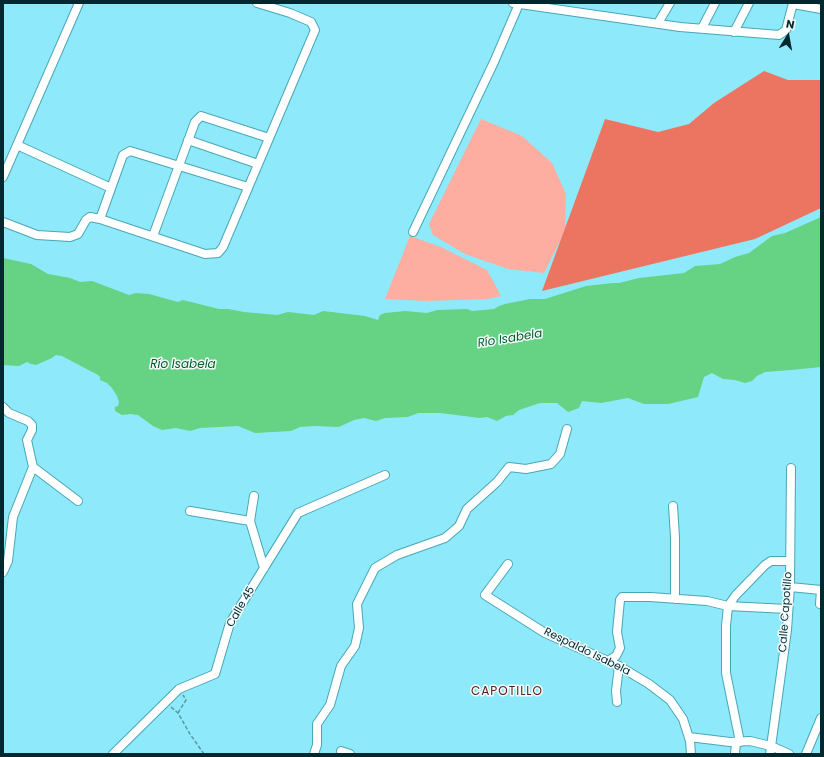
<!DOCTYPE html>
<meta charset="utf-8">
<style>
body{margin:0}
#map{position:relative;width:824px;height:757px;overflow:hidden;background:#8eeafa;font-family:Poppins,sans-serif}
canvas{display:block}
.frame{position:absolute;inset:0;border:4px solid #00282e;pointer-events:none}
.north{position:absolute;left:768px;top:16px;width:40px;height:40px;-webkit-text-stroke:3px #f3fcfd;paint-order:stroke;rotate:11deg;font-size:11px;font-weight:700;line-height:16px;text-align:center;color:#00282e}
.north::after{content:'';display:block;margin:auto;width:14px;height:18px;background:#00282e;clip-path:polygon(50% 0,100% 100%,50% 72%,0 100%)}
</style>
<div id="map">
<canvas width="824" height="757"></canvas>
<div class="frame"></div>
<div class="north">N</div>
</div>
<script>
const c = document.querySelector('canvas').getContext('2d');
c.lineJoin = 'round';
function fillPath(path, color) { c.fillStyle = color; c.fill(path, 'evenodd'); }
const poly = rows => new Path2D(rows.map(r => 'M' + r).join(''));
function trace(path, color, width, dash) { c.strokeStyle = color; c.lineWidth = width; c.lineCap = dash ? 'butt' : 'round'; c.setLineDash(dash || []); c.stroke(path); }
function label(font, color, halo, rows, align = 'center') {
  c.font = font + ' Poppins,sans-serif'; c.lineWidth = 3; c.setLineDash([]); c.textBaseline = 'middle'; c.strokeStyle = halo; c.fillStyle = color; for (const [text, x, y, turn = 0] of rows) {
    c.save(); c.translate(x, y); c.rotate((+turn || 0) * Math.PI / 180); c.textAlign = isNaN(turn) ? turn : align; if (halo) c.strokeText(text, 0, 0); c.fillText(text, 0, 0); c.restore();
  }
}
fillPath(poly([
 [481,119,522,136,552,163,566,194,565,231,544,273,508,269,465,254,433,235,429,224],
 [410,236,441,247,487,270,501,296,487,299,426,301,385,299]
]), '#feaea0');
fillPath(poly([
 [764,71,788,80,821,80,821,208,755,239,542,291,605,119,658,132,689,124,714,103]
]), '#ec7562');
fillPath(poly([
 [821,217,821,367,791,370,765,372,757,376,752,381,745,383,735,380,723,379,712,373,704,377,698,397,668,404,644,404,628,398,601,403,582,401,579,408,568,412,557,403,540,403,519,410,513,415,506,416,497,421,487,417,480,418,440,413,418,413,408,417,385,418,376,421,364,418,354,420,339,427,315,426,300,427,291,431,255,433,238,426,200,428,190,431,176,428,162,430,153,426,138,415,130,414,122,415,115,411,115,407,118,406,119,402,117,396,112,388,107,383,100,380,100,377,98,375,62,356,56,355,52,358,36,365,31,364,27,362,19,366,3,365,3,258,31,264,48,274,70,278,80,282,92,281,129,295,136,293,149,294,178,302,183,300,219,309,228,309,244,312,277,315,288,312,314,315,323,311,365,316,378,320,380,315,385,313,405,311,427,313,437,310,467,309,472,311,494,309,499,306,505,304,530,299,545,299,586,286,613,283,619,283,639,278,684,273,695,266,720,264,735,257,749,253,772,236,785,233]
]), '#66d283');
const minor = poly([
 [513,3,680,27,779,35,786,30,793,3],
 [793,4,821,9],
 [658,23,670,3],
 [702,28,715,3],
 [734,32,749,3],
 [188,140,258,164],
 [17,145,111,188],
 [3,177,79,3],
 [100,219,123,155,130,151,248,187],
 [3,222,37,235,70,237,78,234,86,220,90,217,100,219,205,254,218,253,223,247,315,30,311,22,290,13,257,3],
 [413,232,494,62,519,4],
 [153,236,195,122,201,116,269,138],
 [3,407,9,413,28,421,32,425,32,430,27,440,33,467,13,517,8,561,3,572],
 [33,467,78,501],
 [673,506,675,537,675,599],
 [190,511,250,521,264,568],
 [250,521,254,496],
 [508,564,485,595,545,633,619,666,649,684,670,700,683,719,690,741,691,754],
 [790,587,821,590,820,604,821,604],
 [608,661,616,656,620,648,617,632,620,600,622,597,650,597,707,601,728,606,787,609],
 [617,702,616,691,619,666],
 [689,737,730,742,750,741,771,746,789,754],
 [740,742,726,673,726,626,728,606,736,595,765,565,771,561,789,561],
 [341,751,350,754],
 [113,754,179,689,215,674,230,623,298,513,385,475],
 [314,754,317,745,317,724,330,705,341,666,355,646,359,628,357,604,375,568,397,555,445,538,459,526,467,509,497,482,509,467,526,469,551,464,560,454,567,429],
 [735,754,736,742],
 [770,754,787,630,790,587,791,468],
 [806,754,821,718]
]);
trace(minor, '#48a6b6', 10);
trace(poly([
 [171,707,178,713,190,734,204,754],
 [178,713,186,700,183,695]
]), '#549ba6', 1.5, [4, 2]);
trace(minor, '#fff', 8);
label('11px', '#00282e', '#f3fcfd', [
 ["Calle 45",241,607,-60],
 ["Calle Capotillo",786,612,-86],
 ["Respaldo Isabela",587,652,26]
]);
label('italic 12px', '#0a5b2a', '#f3fcfd', [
 ["Río Isabela",510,339,-9],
 ["Río Isabela",183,365]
]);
c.letterSpacing = '1px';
label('12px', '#5d1911', '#f3fcfd', [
 ["CAPOTILLO",507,692]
]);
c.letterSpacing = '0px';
</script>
